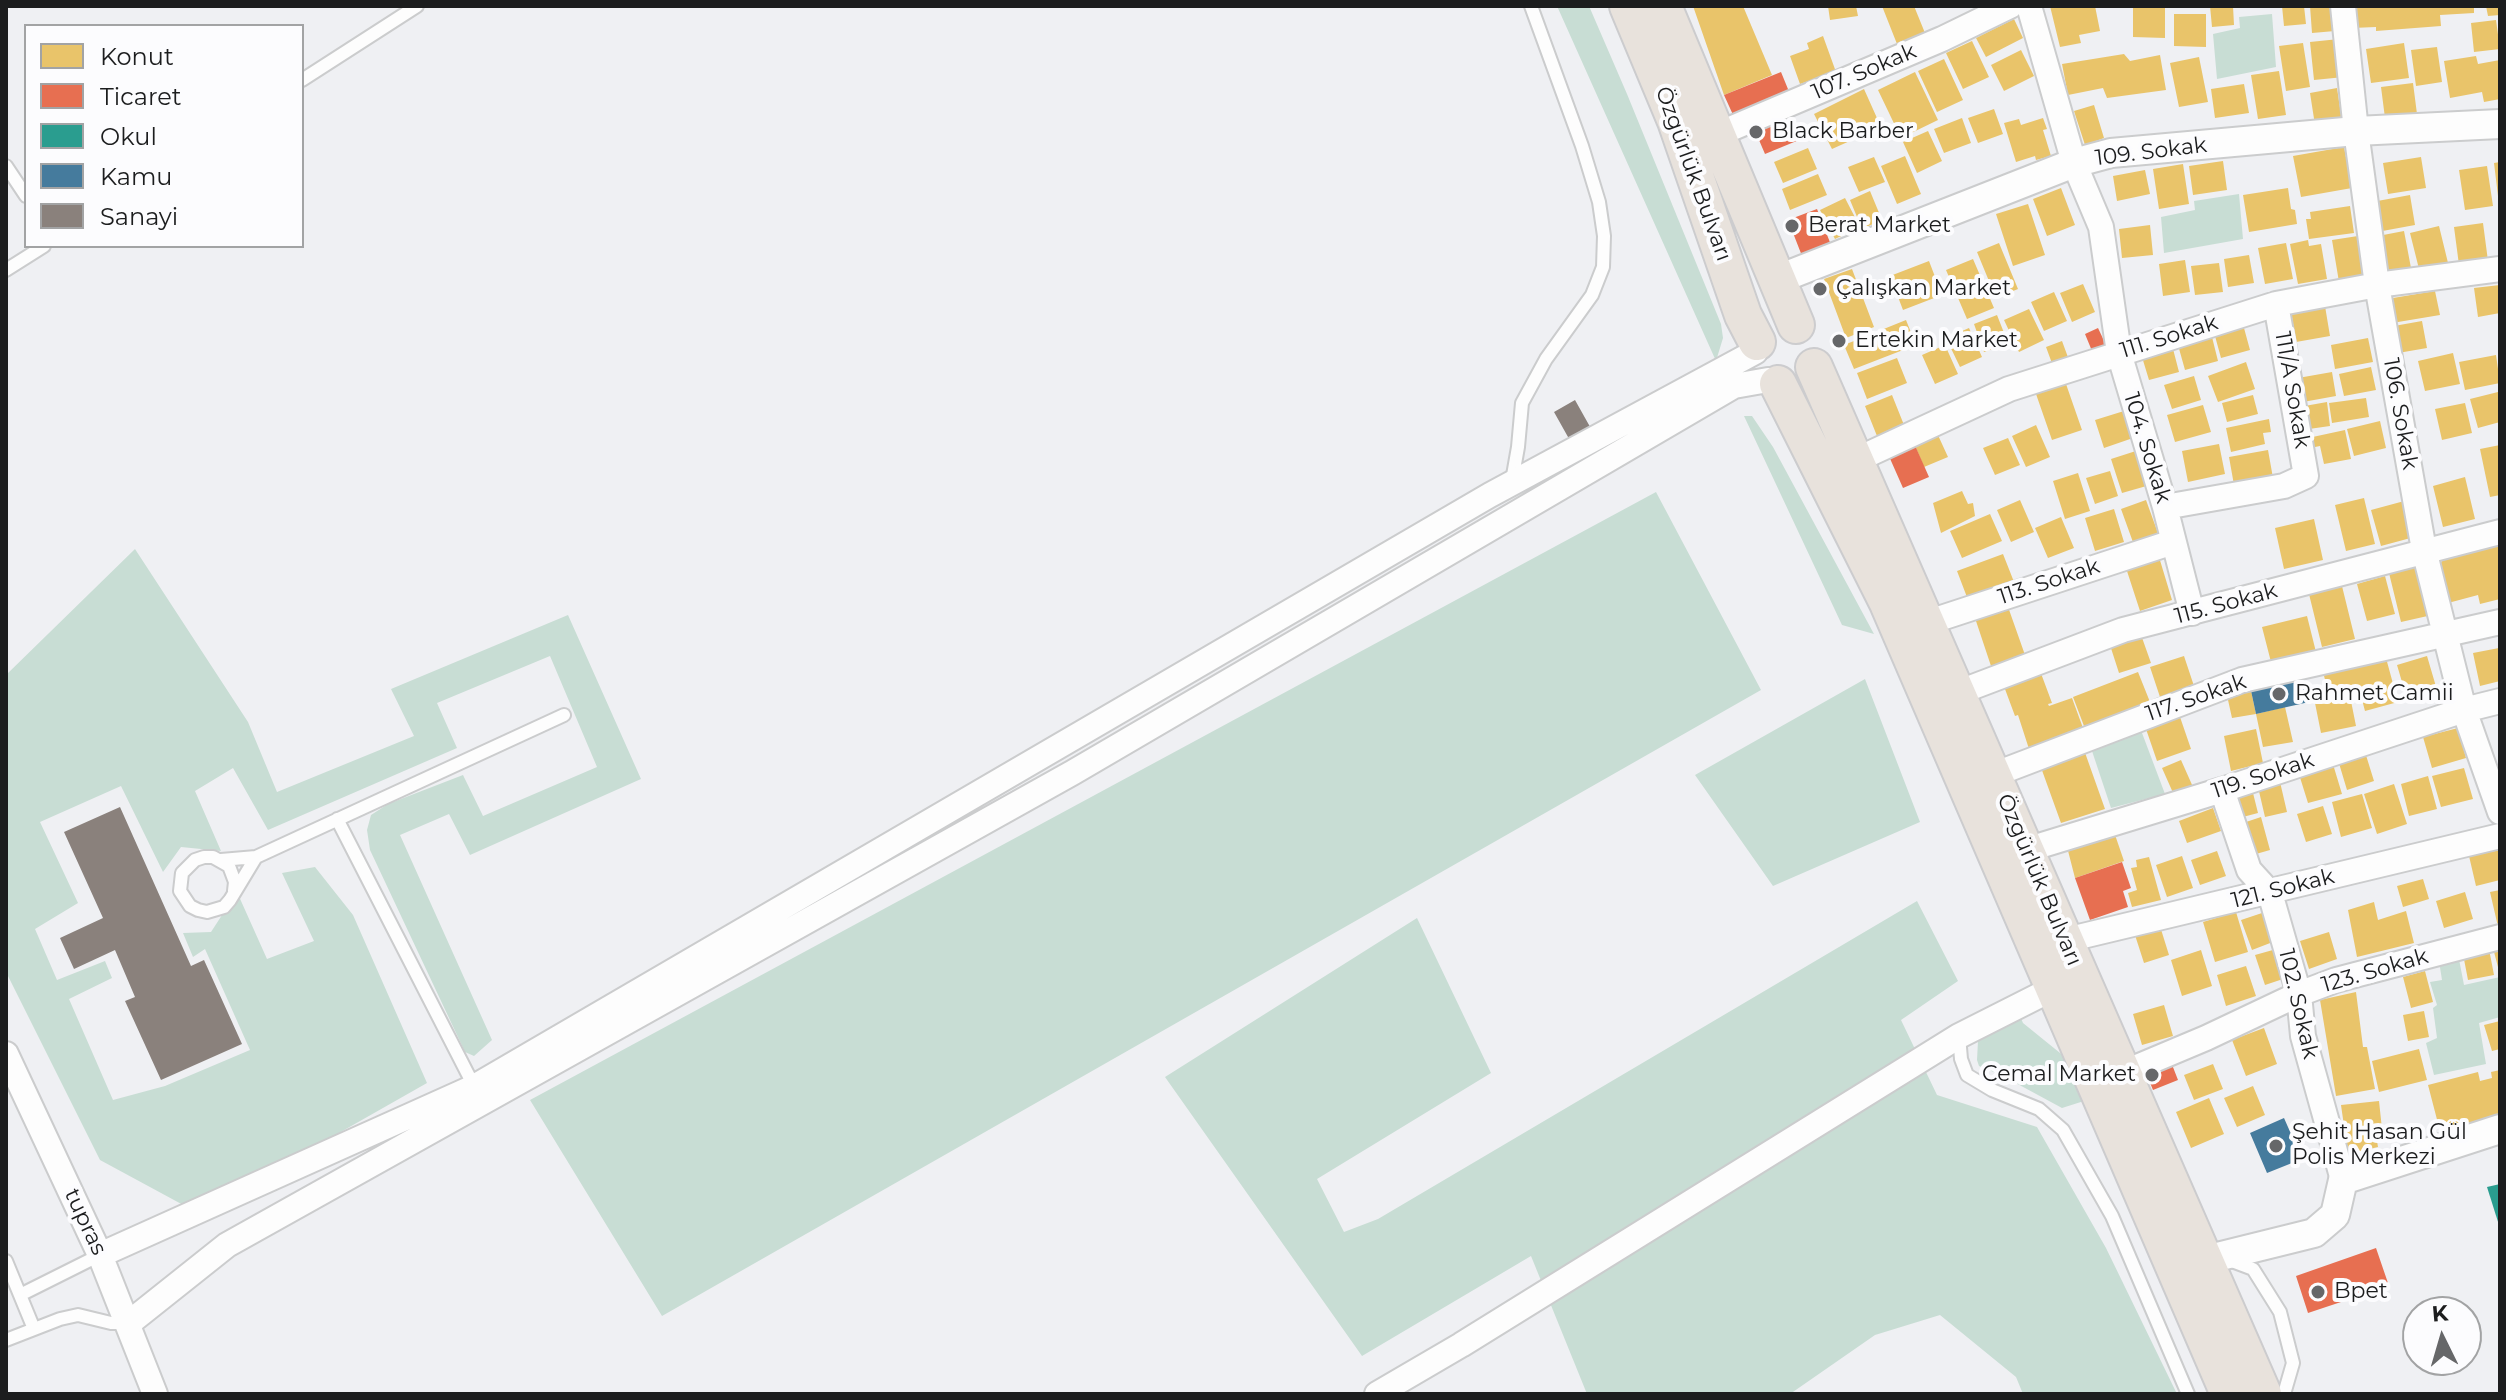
<!DOCTYPE html>
<meta charset="utf-8">
<style>
body{margin:0}
#map{position:relative;width:2506px;height:1400px;overflow:hidden;background:#eff0f3;font-family:Montserrat,sans-serif}
canvas{display:block}
.frame{position:absolute;inset:0;border:8px solid #1c1d1e;pointer-events:none}
.legend{position:absolute;left:24px;top:24px;width:280px;height:224px;box-sizing:border-box;background:#fcfcfe;border:2px solid #a2a3a4;margin:0;padding:10px 14px;list-style:none;font-size:24px;color:#1c1d1e}
.legend li{display:flex;align-items:center;gap:16px;height:40px}
.legend b{width:40px;border:2px solid #a2a3a4}
.north{position:absolute;left:2402px;top:1296px;width:80px;height:80px;box-sizing:border-box;background:#fcfcfe;border:2px solid #a2a3a4;border-radius:50%;rotate:355deg;font-size:22px;font-weight:700;line-height:32px;text-align:center;color:#1c1d1e}
.north::after{content:'';display:block;margin:auto;width:28px;height:36px;background:#666769;clip-path:polygon(50% 0,100% 100%,50% 72%,0 100%)}
</style>
<div id="map">
<canvas width="2506" height="1400"></canvas>
<div class="frame"></div>
<ul class="legend">
<li><b style="height:22px;background:#e9c46a"></b>Konut</li>
<li><b style="height:22px;background:#e76f51"></b>Ticaret</li>
<li><b style="height:22px;background:#2a9d8f"></b>Okul</li>
<li><b style="height:22px;background:#457b9d"></b>Kamu</li>
<li><b style="height:22px;background:#8a817c"></b>Sanayi</li>
</ul>
<div class="north">K</div>
</div>
<script>
const c = document.querySelector('canvas').getContext('2d');
c.lineJoin = 'round';
function fillPath(path, color) { c.fillStyle = color; c.fill(path, 'evenodd'); }
const poly = rows => new Path2D(rows.map(r => 'M' + r).join(''));
function trace(path, color, width, dash) { c.strokeStyle = color; c.lineWidth = width; c.lineCap = dash ? 'butt' : 'round'; c.setLineDash(dash || []); c.stroke(path); }
function label(font, color, halo, rows, align = 'center') {
  c.font = font + ' Montserrat,sans-serif'; c.lineWidth = 8; c.setLineDash([]); c.textBaseline = 'middle'; c.strokeStyle = halo; c.fillStyle = color; for (const [text, x, y, turn = 0] of rows) {
    c.save(); c.translate(x, y); c.rotate((+turn || 0) * Math.PI / 180); c.textAlign = isNaN(turn) ? turn : align; if (halo) c.strokeText(text, 0, 0); c.fillText(text, 0, 0); c.restore();
  }
}
fillPath(poly([
 [1557,6,1589,6,1627,94,1721,324,1723,338,1716,361],
 [2272,14,2276,67,2217,79,2213,34,2240,28,2239,17],
 [2239,194,2243,239,2164,253,2161,217,2195,210,2194,201],
 [1744,416,1752,416,1773,447,1874,634,1842,625],
 [1656,492,1761,690,662,1316,530,1100],
 [135,549,248,722,277,792,414,736,391,689,568,615,641,779,470,855,449,814,400,835,492,1040,474,1056,465,1052,370,850,367,830,371,815,388,804,463,775,483,816,597,767,550,656,437,703,457,748,268,830,233,768,195,791,221,851,181,847,163,872,121,786,40,822,78,903,35,929,57,980,105,961,112,978,69,999,113,1100,165,1086,250,1050,205,949,193,957,183,933,211,932,237,892,267,959,314,941,282,873,315,867,353,915,427,1083,198,1213,100,1160,6,972,6,675],
 [1865,679,1920,822,1773,886,1695,775],
 [2139,725,2165,794,2111,808,2090,745],
 [1917,901,1958,981,1901,1020,1937,1095,2037,1127,2106,1248,2177,1394,2023,1394,2016,1377,1940,1315,1875,1335,1790,1394,1587,1394,1531,1256,1362,1356,1165,1077,1417,918,1491,1073,1317,1179,1344,1232,1378,1219],
 [2458,954,2464,985,2500,977,2500,1017,2479,1023,2486,1064,2434,1075,2426,1043,2437,1038,2433,1008,2437,1005,2430,982,2442,980,2439,961],
 [2020,1016,2023,1023,2065,1057,2084,1101,2062,1108,2001,1075,1979,1066,1977,1060,1978,1041]
]), '#c8ddd4');
fillPath(poly([
 [1693,6,1743,6,1772,75,1724,95],
 [1828,6,1856,6,1858,16,1830,20],
 [1882,6,1914,6,1925,33,1897,44],
 [2050,6,2095,6,2100,31,2079,35,2081,43,2060,47],
 [2133,6,2165,6,2165,38,2133,37],
 [2210,6,2233,6,2234,25,2212,27],
 [2282,6,2304,6,2306,24,2284,26],
 [2310,6,2333,6,2335,31,2312,33],
 [2351,6,2474,6,2474,13,2440,15,2441,26,2376,31,2376,27,2352,28],
 [2486,6,2500,6,2500,15,2488,16],
 [2174,14,2206,14,2206,47,2174,46],
 [2014,19,2023,38,1986,57,1976,38],
 [2496,20,2500,49,2474,52,2471,23],
 [1823,36,1836,72,1800,84,1790,56,1809,49,1807,43],
 [2339,39,2344,77,2314,80,2310,42],
 [1972,41,1989,77,1963,89,1946,53],
 [2303,43,2310,87,2286,91,2279,46],
 [2404,43,2409,78,2371,83,2366,49],
 [2437,47,2442,82,2416,86,2411,50],
 [2021,50,2034,76,2004,91,1991,65],
 [2124,54,2130,61,2160,55,2166,90,2107,98,2103,88,2068,95,2062,64],
 [2476,56,2478,64,2500,60,2500,99,2484,102,2482,92,2450,98,2444,61],
 [2199,57,2208,102,2179,107,2170,63],
 [1944,59,1963,100,1937,112,1918,71],
 [2279,71,2286,115,2258,119,2251,75],
 [1915,72,1938,120,1901,138,1878,90],
 [2413,83,2417,114,2385,118,2381,87],
 [2244,84,2249,113,2215,118,2211,89],
 [2337,88,2342,121,2315,125,2310,93],
 [1864,89,1881,127,1832,149,1814,114],
 [2094,105,2104,138,2085,145,2074,111],
 [1994,109,2003,134,1978,143,1968,118],
 [1962,118,1971,143,1944,153,1934,129],
 [2043,118,2047,129,2043,130,2051,156,2036,160,2035,156,2016,162,2004,123,2019,119,2021,125],
 [1928,131,1942,161,1917,173,1903,142],
 [2344,147,2352,188,2301,197,2293,156],
 [1808,148,1817,169,1783,183,1774,162],
 [1905,156,1921,194,1897,204,1881,166],
 [1874,157,1885,182,1859,192,1848,167],
 [2421,157,2426,188,2388,194,2383,163],
 [2223,161,2227,190,2193,195,2189,166],
 [2500,162,2500,196,2498,196,2494,163],
 [2183,164,2189,204,2159,209,2153,169],
 [2487,166,2493,206,2465,210,2459,170],
 [2145,170,2150,194,2117,201,2113,176],
 [1818,174,1827,195,1790,210,1782,189],
 [2061,188,2075,225,2047,236,2033,199],
 [2288,188,2291,209,2295,210,2297,224,2249,232,2243,195],
 [1870,191,1882,220,1862,229,1850,200],
 [2410,195,2415,225,2377,232,2372,202],
 [1845,198,1860,227,1835,239,1820,210],
 [2028,204,2045,255,2013,266,1996,214],
 [2350,206,2354,233,2309,239,2306,219,2311,219,2310,212],
 [2483,223,2488,261,2459,265,2454,227],
 [2150,225,2153,255,2122,258,2119,229],
 [2439,226,2449,267,2420,273,2410,233],
 [2404,231,2411,268,2385,273,2378,236],
 [2358,236,2365,278,2339,282,2332,240],
 [2308,240,2309,246,2321,244,2327,279,2298,284,2290,244],
 [1999,243,2018,289,1996,298,1977,252],
 [2286,243,2293,279,2265,284,2258,248],
 [2249,255,2254,283,2228,287,2224,259],
 [1973,259,1994,308,1967,319,1946,270],
 [2185,260,2190,292,2163,296,2159,264],
 [1929,261,1942,295,1903,310,1890,276],
 [2219,263,2223,292,2195,295,2191,266],
 [1852,269,1874,327,1846,338,1824,279],
 [2083,284,2095,312,2072,322,2060,293],
 [2500,285,2500,313,2478,317,2474,288],
 [2435,291,2440,315,2392,323,2387,299],
 [2054,292,2067,321,2044,331,2031,302],
 [2325,306,2330,336,2296,342,2291,311],
 [2029,309,2044,340,2019,352,2004,320],
 [1997,315,2008,343,1984,352,1974,324],
 [1906,320,1916,345,1854,369,1844,345],
 [2422,321,2427,348,2398,353,2394,326],
 [1969,328,1982,357,1960,367,1946,338],
 [2244,328,2250,350,2221,358,2215,336],
 [2212,337,2218,361,2185,370,2178,345],
 [2368,338,2373,362,2335,369,2331,345],
 [2062,341,2069,360,2053,366,2046,347],
 [1945,345,1958,374,1935,384,1922,355],
 [2173,349,2179,372,2149,380,2142,357],
 [2453,353,2460,384,2425,391,2418,361],
 [2496,355,2500,383,2465,390,2459,362],
 [1897,358,1907,383,1867,399,1857,373],
 [2246,362,2255,389,2218,402,2208,376],
 [2371,367,2376,390,2344,396,2339,374],
 [2332,372,2336,396,2303,402,2298,378],
 [2194,376,2201,400,2172,409,2164,385],
 [2066,384,2082,430,2052,440,2036,394],
 [2498,392,2500,422,2478,428,2470,399],
 [1892,395,1906,430,1879,441,1865,406],
 [2253,395,2258,414,2227,422,2222,403],
 [2366,398,2369,417,2332,423,2329,403],
 [2327,402,2330,426,2302,430,2299,407],
 [2465,403,2472,433,2442,440,2435,409],
 [2203,405,2211,432,2175,442,2167,415],
 [2124,411,2133,438,2104,448,2095,420],
 [2269,419,2271,432,2263,433,2265,444,2231,452,2226,428],
 [2380,421,2386,448,2354,456,2347,429],
 [2036,425,2050,457,2026,467,2012,436],
 [2345,430,2351,459,2324,464,2320,446,2310,448,2308,438],
 [1937,433,1948,457,1924,467,1914,443],
 [2008,438,2020,465,1995,475,1983,448],
 [2219,444,2225,474,2188,482,2182,451],
 [2500,445,2500,495,2490,497,2480,449],
 [2139,450,2150,485,2122,493,2111,459],
 [2268,450,2273,478,2234,485,2229,457],
 [2110,471,2118,496,2095,504,2086,478],
 [2078,473,2090,511,2065,519,2053,481],
 [2465,477,2475,519,2443,527,2433,486],
 [1962,491,1968,504,1973,503,1975,516,1941,533,1933,503],
 [2364,498,2375,544,2346,551,2335,505],
 [2020,500,2034,532,2011,542,1997,510],
 [2146,500,2159,536,2134,545,2121,509],
 [2408,500,2418,536,2381,546,2371,510],
 [2114,509,2124,542,2095,551,2085,518],
 [1990,514,2002,541,1962,558,1950,531],
 [2061,517,2074,548,2048,558,2035,528],
 [2314,519,2323,560,2284,569,2275,528],
 [2500,544,2500,599,2480,604,2478,595,2448,603,2440,566,2443,557],
 [2003,554,2016,587,1970,605,1957,571],
 [2159,557,2172,600,2140,611,2126,568],
 [2421,565,2432,615,2401,622,2389,573],
 [2385,576,2395,614,2367,621,2357,584],
 [2341,582,2355,639,2322,647,2308,590],
 [2007,604,2025,655,1991,666,1974,615],
 [2307,616,2316,652,2271,662,2262,627],
 [2140,632,2151,663,2119,673,2109,642],
 [2499,648,2500,681,2480,686,2473,653],
 [2184,656,2194,686,2160,697,2150,667],
 [2427,656,2437,690,2407,699,2397,665],
 [2386,658,2398,702,2365,711,2359,688,2329,695,2323,672],
 [2039,668,2052,703,2048,704,2049,706,2072,698,2083,728,2029,749,2018,715,2015,716,2002,681],
 [2138,672,2150,702,2084,726,2073,697],
 [2250,686,2256,714,2285,707,2293,742,2263,747,2256,714,2232,718,2226,691],
 [2350,696,2356,726,2321,733,2315,703],
 [2180,717,2191,749,2157,761,2146,729],
 [2458,728,2466,758,2432,768,2423,737],
 [2256,729,2263,763,2231,771,2224,736],
 [2083,747,2105,809,2061,823,2039,762],
 [2365,752,2374,781,2347,790,2338,760],
 [2181,760,2193,787,2174,795,2162,768],
 [2332,761,2342,794,2308,803,2298,771],
 [2464,768,2473,799,2441,807,2432,776],
 [2428,776,2437,809,2409,816,2401,784],
 [2280,782,2287,812,2265,817,2258,787],
 [2394,784,2407,824,2377,834,2364,794],
 [2252,789,2258,813,2239,818,2233,794],
 [2362,794,2372,828,2341,837,2332,802],
 [2323,806,2332,834,2306,842,2297,814],
 [2213,808,2221,831,2187,843,2179,821],
 [2261,817,2270,850,2256,854,2243,823],
 [2113,829,2124,861,2075,878,2066,843],
 [2500,850,2500,880,2476,886,2469,856],
 [2217,851,2226,876,2200,885,2191,860],
 [2182,856,2193,888,2167,897,2156,865],
 [2149,857,2161,900,2132,907,2128,893,2137,890,2131,868,2137,867,2136,860],
 [2423,879,2429,899,2403,907,2397,886],
 [2500,890,2500,930,2499,931,2490,892],
 [2465,892,2473,919,2444,928,2436,901],
 [2374,902,2378,920,2406,911,2414,943,2357,957,2348,910],
 [2268,911,2278,940,2252,950,2241,920],
 [2236,912,2248,952,2215,962,2203,922],
 [2159,923,2169,955,2144,963,2134,932],
 [2329,932,2337,959,2309,969,2300,941],
 [2500,946,2500,971,2499,971,2493,948],
 [2280,948,2289,977,2265,985,2255,955],
 [2489,949,2494,975,2468,980,2463,954],
 [2201,950,2212,986,2182,996,2171,960],
 [2246,966,2256,996,2226,1006,2217,975],
 [2425,971,2433,1002,2411,1008,2403,977],
 [2356,992,2363,1047,2367,1047,2375,1089,2336,1096,2320,1000],
 [2164,1005,2173,1036,2142,1045,2133,1014],
 [2424,1011,2429,1037,2408,1041,2403,1015],
 [2500,1021,2500,1049,2492,1051,2484,1025],
 [2264,1028,2277,1064,2246,1076,2232,1040],
 [2419,1049,2427,1080,2379,1092,2372,1061],
 [2213,1064,2223,1089,2194,1100,2184,1075],
 [2500,1070,2500,1115,2440,1131,2428,1085,2478,1072,2480,1081,2492,1078,2491,1072],
 [2253,1086,2265,1115,2237,1127,2224,1098],
 [2209,1098,2224,1134,2191,1148,2176,1112],
 [2379,1101,2382,1129,2375,1129,2378,1147,2348,1154,2341,1105]
]), '#e9c46a');
fillPath(poly([
 [1781,72,1790,94,1734,117,1724,95],
 [1788,113,1799,140,1765,154,1753,126],
 [1817,209,1831,245,1802,256,1788,220],
 [2098,328,2106,345,2092,351,2085,334],
 [1914,443,1929,477,1903,488,1888,454],
 [2122,862,2131,888,2123,891,2128,907,2090,920,2075,878],
 [2171,1062,2178,1080,2153,1090,2146,1073],
 [2376,1248,2389,1286,2308,1313,2296,1276]
]), '#e76f51');
fillPath(poly([
 [2500,1184,2500,1225,2499,1225,2487,1187]
]), '#2a9d8f');
fillPath(poly([
 [2303,675,2309,702,2256,714,2250,686],
 [2284,1118,2302,1159,2267,1173,2250,1133]
]), '#457b9d');
fillPath(poly([
 [1575,400,1612,466,1591,478,1554,412],
 [120,807,191,966,204,960,242,1044,161,1080,125,1001,135,997,115,950,74,969,60,938,103,918,64,832]
]), '#8a817c');
const service = poly([
 [302,80,417,6],
 [6,166,26,196],
 [6,270,44,246],
 [1512,481,1518,447,1522,403,1546,359,1592,295,1603,267,1604,236,1599,202,1582,146,1531,6],
 [337,819,476,1090],
 [256,857,564,715],
 [221,860,256,857,230,900,224,907,207,912,198,910,190,906,180,891,182,873,195,860,204,857,213,857,229,866,235,882,234,891],
 [1959,1036,1961,1059,1967,1075,1992,1090,2039,1109,2063,1130,2112,1216,2188,1394],
 [2229,1260,2253,1269,2280,1312,2293,1363,2284,1394],
 [6,1261,34,1329],
 [20,1295,100,1255],
 [6,1340,60,1319,78,1315,111,1323,129,1323]
]);
const minor = poly([
 [2029,6,2074,163,2101,227,2119,353,2165,507,2192,613],
 [2343,6,2356,131,2377,285,2424,550,2464,710,2500,812],
 [1716,135,1942,39,2010,6],
 [1854,461,2009,389,2276,304,2377,285,2500,269],
 [2165,507,2284,486,2306,476,2276,304],
 [1926,623,2173,542],
 [1957,693,2123,630,2500,532],
 [1993,775,2242,680,2500,622],
 [2222,790,2249,870,2270,893,2299,994,2303,1036,2343,1180],
 [2026,850,2222,790,2464,710,2500,701],
 [2066,940,2500,836],
 [6,1054,100,1255,155,1394],
 [2121,1070,2137,1067,2206,1038,2299,994,2336,980,2500,937],
 [100,1255,474,1087,1490,495,1755,352],
 [129,1323,227,1245,1072,773,1734,386,1768,380],
 [1377,1394,1461,1345,1959,1036,2054,988]
]);
const tertiary = poly([
 [1776,280,2074,163,2111,153,2356,131,2500,124],
 [2205,1260,2314,1233,2335,1215,2343,1180,2500,1129]
]);
const primary = poly([
 [1628,6,1676,121,1743,315,1757,342],
 [1663,6,1796,325],
 [1814,367,2263,1394],
 [1778,384,1888,603,2229,1394]
]);
trace(service, '#cbcccd', 16);
trace(minor, '#cbcccd', 28);
trace(tertiary, '#cbcccd', 32);
trace(primary, '#ccccce', 40);
trace(service, '#fdfdfd', 12);
trace(minor, '#fdfdfd', 24);
trace(tertiary, '#fdfdfd', 28);
trace(primary, '#e8e2dc', 36);
for (const [x, y, r, color] of [
 [1756,132,8,"#666769"],
 [1792,226,8,"#666769"],
 [1820,289,8,"#666769"],
 [1839,341,8,"#666769"],
 [2279,694,8,"#666769"],
 [2152,1075,8,"#666769"],
 [2276,1146,8,"#666769"],
 [2318,1292,8,"#666769"]
]) { const dot = new Path2D(); dot.arc(x, y, r, 0, 2 * Math.PI); c.fillStyle = color; c.fill(dot); trace(dot, '#fcfcfe', 3); }
label('22px', '#1c1d1e', '#fcfcfe', [
 ["107. Sokak",1864,72,-23],
 ["109. Sokak",2151,152,-7],
 ["Özgürlük Bulvarı",1693,174,70],
 ["111. Sokak",2169,337,-17],
 ["111/A Sokak",2292,390,80],
 ["106. Sokak",2400,414,80],
 ["104. Sokak",2147,448,73],
 ["113. Sokak",2049,582,-18],
 ["115. Sokak",2226,604,-15],
 ["117. Sokak",2196,698,-19],
 ["119. Sokak",2263,776,-18],
 ["Özgürlük Bulvarı",2039,880,67],
 ["121. Sokak",2283,889,-14],
 ["123. Sokak",2375,971,-16],
 ["102. Sokak",2298,1004,77],
 ["tupras",85,1222,65]
]);
label('22px', '#1c1d1e', '#fcfcfe', [
 ["Black Barber",1772,132],
 ["Berat Market",1808,226],
 ["Çalışkan Market",1836,289],
 ["Ertekin Market",1855,341],
 ["Rahmet Camii",2295,694],
 ["Cemal Market",2136,1075,"right"],
 ["Şehit Hasan Gül",2292,1133],
 ["Polis Merkezi",2292,1158],
 ["Bpet",2334,1292]
], 'left');
</script>
